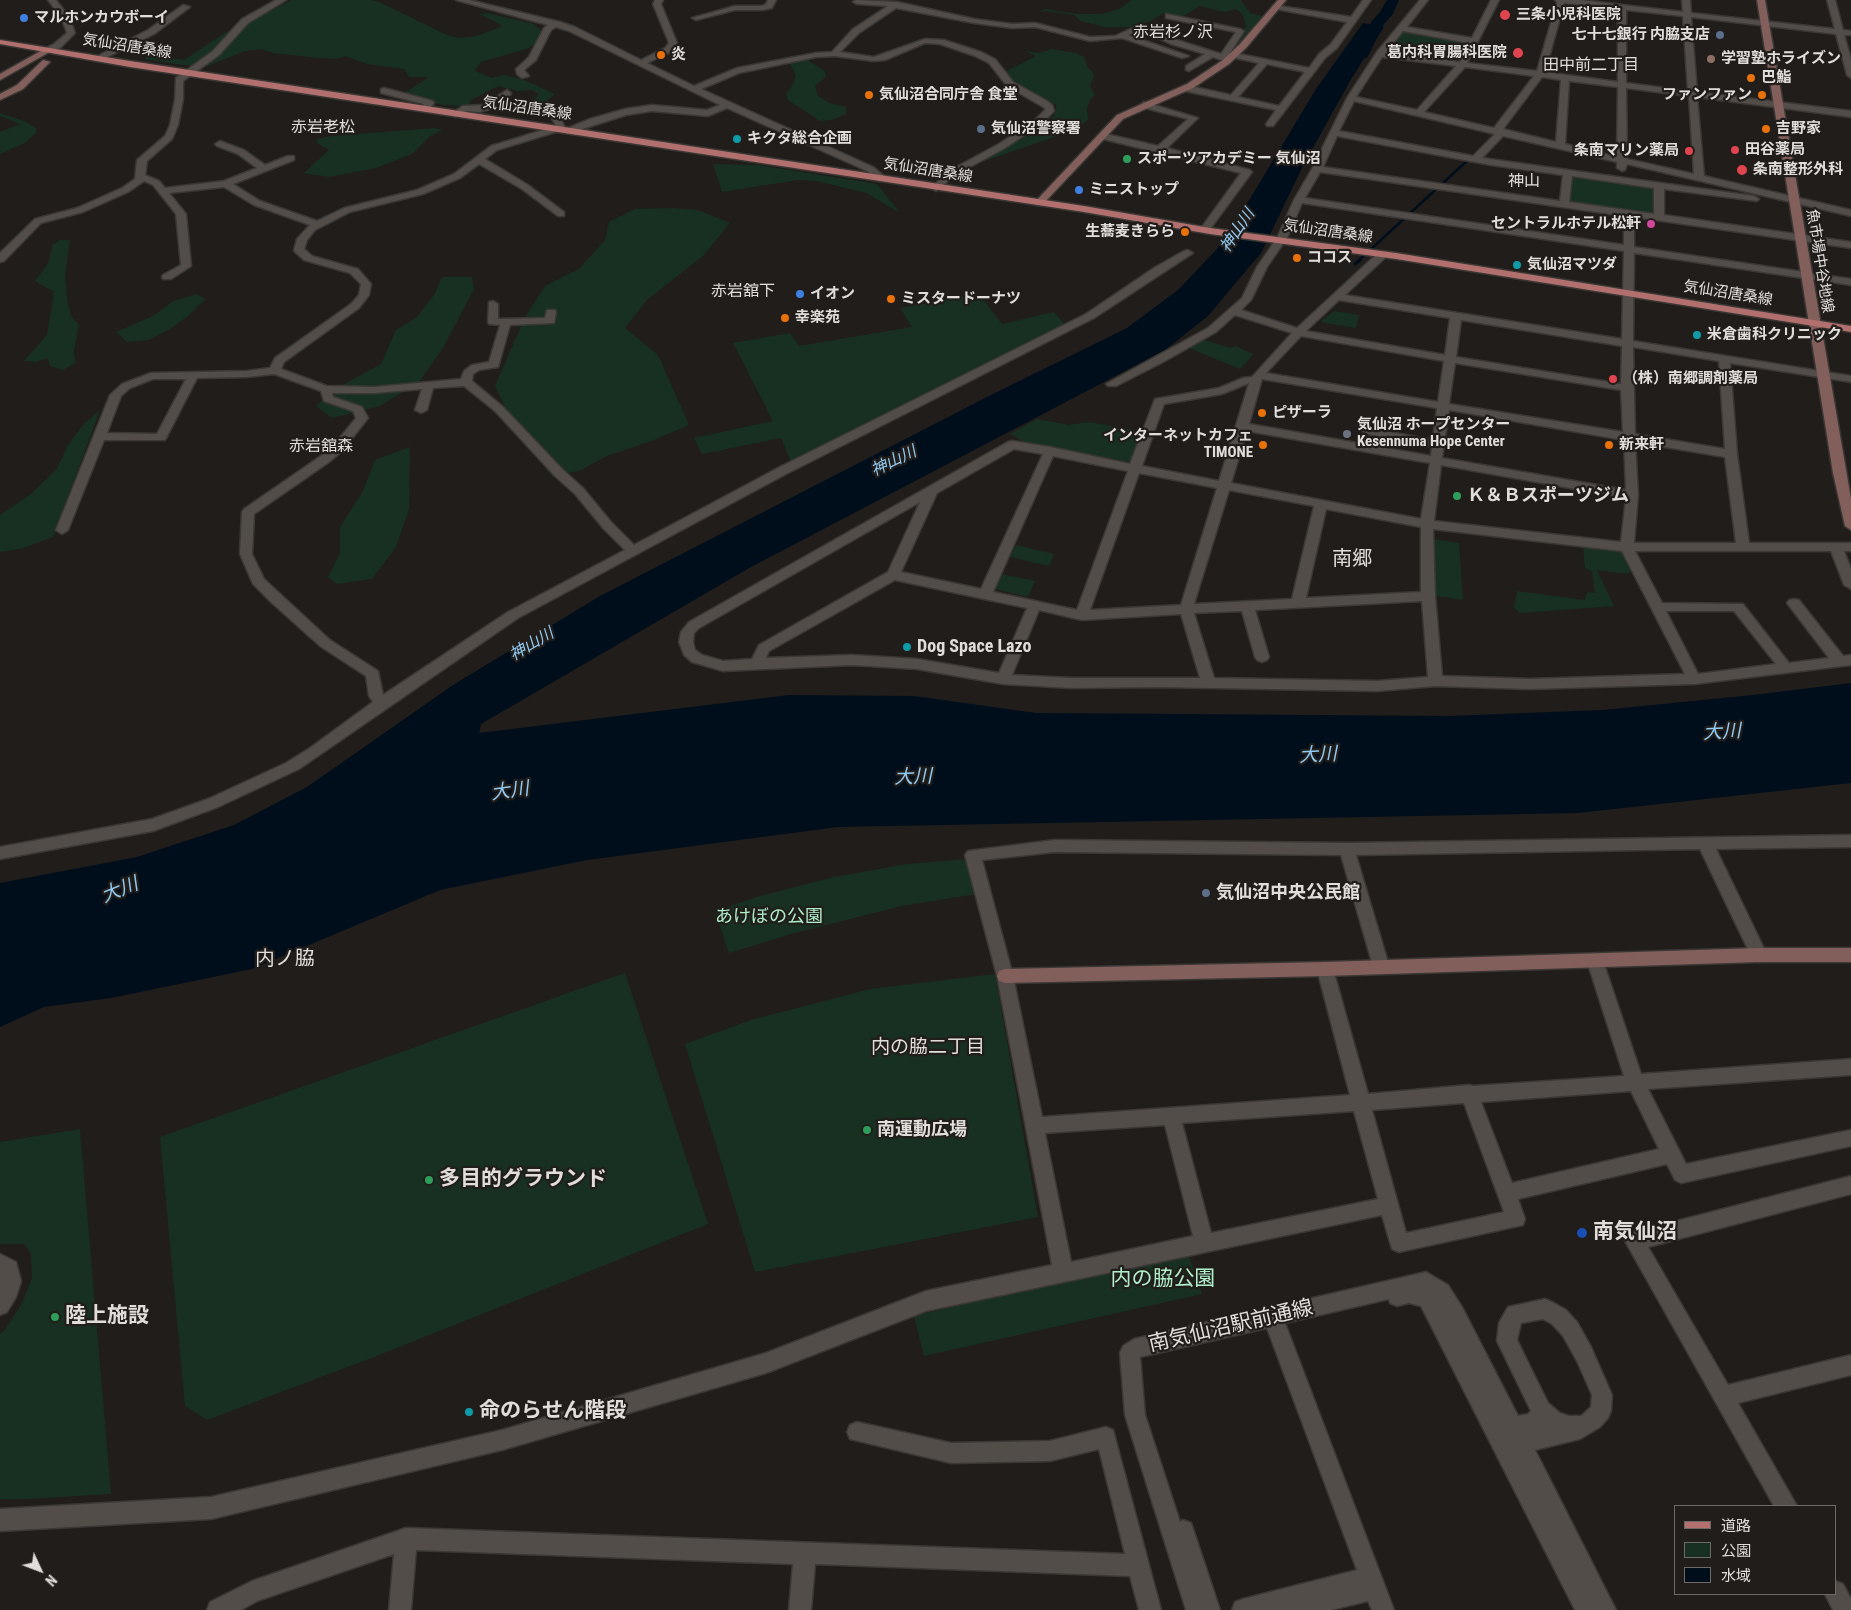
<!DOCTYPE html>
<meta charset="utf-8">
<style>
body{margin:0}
#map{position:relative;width:1851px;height:1610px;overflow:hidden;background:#211d1a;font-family:"Roboto Condensed","Noto Sans JP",sans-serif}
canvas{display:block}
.legend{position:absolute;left:1674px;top:1505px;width:162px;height:90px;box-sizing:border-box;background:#211d1a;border:1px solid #6d6a67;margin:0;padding:6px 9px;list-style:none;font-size:15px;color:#e0dddb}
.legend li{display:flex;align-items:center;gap:10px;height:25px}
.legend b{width:25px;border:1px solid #6d6a67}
.north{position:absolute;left:15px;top:1545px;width:50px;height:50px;-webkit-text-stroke:4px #211d1a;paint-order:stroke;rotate:133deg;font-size:14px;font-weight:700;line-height:20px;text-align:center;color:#e0dddb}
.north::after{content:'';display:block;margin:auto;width:18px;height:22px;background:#e0dddb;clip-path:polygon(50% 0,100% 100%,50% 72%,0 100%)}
</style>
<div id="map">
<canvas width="1851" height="1610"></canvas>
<ul class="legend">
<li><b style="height:6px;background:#b1706d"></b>道路</li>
<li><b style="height:14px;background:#173022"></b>公園</li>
<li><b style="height:14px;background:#000e1c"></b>水域</li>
</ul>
<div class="north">N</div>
</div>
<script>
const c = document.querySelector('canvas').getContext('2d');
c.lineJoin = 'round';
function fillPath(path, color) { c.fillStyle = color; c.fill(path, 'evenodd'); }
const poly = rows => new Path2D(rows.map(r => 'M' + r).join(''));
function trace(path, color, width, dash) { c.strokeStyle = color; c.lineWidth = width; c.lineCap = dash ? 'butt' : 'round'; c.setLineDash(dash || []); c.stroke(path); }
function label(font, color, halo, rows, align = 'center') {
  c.font = font + ' "Roboto Condensed","Noto Sans JP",sans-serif'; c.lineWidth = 4.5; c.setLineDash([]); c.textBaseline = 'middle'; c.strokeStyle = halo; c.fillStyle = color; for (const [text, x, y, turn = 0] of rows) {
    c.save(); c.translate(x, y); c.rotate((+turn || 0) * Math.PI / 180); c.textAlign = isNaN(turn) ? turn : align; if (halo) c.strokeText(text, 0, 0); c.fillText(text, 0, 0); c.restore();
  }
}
fillPath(poly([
 [292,0,371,0,379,2,447,35,458,38,476,36,501,27,500,24,479,14,487,13,534,24,544,33,543,39,529,48,481,62,475,71,492,78,504,75,524,80,555,94,539,108,518,110,514,107,533,100,539,94,531,90,518,91,498,86,471,100,470,104,461,106,443,105,403,94,429,77,409,77,404,69,367,64,345,56,337,59,318,58,273,53,262,49,245,51,208,66,182,65,145,59,147,55,184,60,223,34],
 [1132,0,1241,0,1250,13,1262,16,1244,40,1227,56,1239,42,1246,26,1243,15,1236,9,1224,12,1200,6,1182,17,1163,13,1151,21,1131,27,1104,27,1081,21,1074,15,1047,11,1039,12,1045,9,1077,14,1102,14,1119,9],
 [1403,32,1465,43,1455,63,1386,53],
 [1051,49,1077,53,1084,57,1088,68,1093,72,1094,77,1090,86,1095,95,1090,100,1087,108,1088,120,1072,131,970,166,1019,140,1054,116,1057,106,1048,100,1016,85,1005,72,1036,56,1025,51,1039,53],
 [798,60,807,60,824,70,826,77,815,86,818,96,830,103,846,107,846,114,832,120,820,121,788,100,786,94,792,86,796,76,790,63],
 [0,113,24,121,36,128,36,133,25,143,0,154,0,132,20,124,0,116],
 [434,128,442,130,430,136,412,154,376,168,329,177,304,173,329,150,318,144,317,139,331,136],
 [713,164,758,165,877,184,900,213,866,193,817,181,798,180,722,192],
 [1571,176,1654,188,1652,214,1567,202],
 [673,208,698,210,730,223,704,255,647,300,625,328,658,355,689,425,654,440,607,456,581,470,553,477,518,435,495,386,525,317,545,286,579,269,605,240,609,222,635,209],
 [60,240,70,240,65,274,67,301,72,318,79,324,74,351,75,363,63,370,50,366,48,358,37,362,24,361,47,335,54,292,35,281,49,262,52,245],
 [442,277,472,277,474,289,443,348,419,382,380,406,332,418,316,406,337,388,381,364,396,330,416,318,434,295],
 [196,294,205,299,188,316,170,329,149,340,127,342,116,332,153,316,173,301],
 [979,294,1002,324,1054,312,1065,325,791,462,781,438,702,454,694,438,773,421,733,343,790,333,799,346,912,327,900,308],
 [1334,311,1359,315,1356,328,1320,322],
 [1202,339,1230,348,1235,346,1254,354,1240,369,1189,348],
 [100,410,53,537,24,548,0,552,0,515,31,494,56,470,68,445,83,425],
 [1037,419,1069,425,1088,422,1146,432,1131,462,1028,444,1010,434],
 [410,447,409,509,396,547,372,579,337,584,328,577,340,553,340,527,362,493,375,460],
 [1434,539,1459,543,1463,600,1436,596],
 [1016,545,1054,554,1049,566,1010,557],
 [1583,547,1622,552,1631,571,1627,574,1597,570,1614,606,1520,613,1514,608,1517,591,1585,600,1587,592,1595,593,1592,571,1585,568],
 [1002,574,1035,581,1028,597,995,589],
 [968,859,977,894,902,906,791,934,729,953,715,911,760,896,834,877,907,864],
 [625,973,708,1224,374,1357,207,1420,185,1406,160,1137],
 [995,974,1038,1217,755,1272,685,1044,751,1020,870,989],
 [80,1129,111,1494,27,1499,0,1499,0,1334,5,1330,22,1303,32,1278,31,1254,24,1244,0,1244,0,1142],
 [1187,1251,1202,1294,924,1356,914,1316]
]), '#173022');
fillPath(poly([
 [1363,23,1384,27,1350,81,1304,164,1261,253,1208,316,1165,350,751,567,481,724,479,733,789,695,914,696,1036,713,1450,716,1602,710,1753,695,1851,683,1851,783,1578,813,838,827,587,860,440,890,252,969,111,998,44,1007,0,1027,0,883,137,857,234,825,307,787,453,685,600,596,989,396,1127,328,1178,290,1217,249,1245,207,1316,89]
]), '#000e1c');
trace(poly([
 [1358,261,1493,137]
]), '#000e1c', 2.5);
trace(poly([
 [1355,264,1360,260]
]), '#000e1c', 3);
fillPath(poly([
 [1387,0,1399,0,1393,14,1384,24,1367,58,1357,58,1355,55,1371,22,1380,12,1387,0]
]), '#000e1c');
const street = poly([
 [48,0,56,0,69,17,75,33,60,48,49,52,46,52,46,48,54,44,67,33,61,17,48,0],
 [276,0,286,0,248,23,219,55,183,81,183,99,178,125,172,139,147,161,145,175,159,181,165,188,224,181,257,168,238,154,217,146,215,144,220,141,244,150,265,165,288,156,294,156,294,160,233,184,260,201,317,221,344,208,417,190,454,174,491,146,556,126,549,113,550,111,556,111,566,129,590,119,625,109,652,105,707,110,720,105,569,31,556,27,551,30,536,60,524,70,529,76,522,78,517,74,516,69,529,57,544,28,548,25,456,0,469,0,560,22,575,27,641,60,665,48,669,43,653,4,655,0,663,0,661,4,677,43,671,52,647,63,694,86,737,68,816,53,832,52,853,29,888,6,857,4,853,2,856,0,897,2,974,19,1012,24,1035,23,1090,37,1115,36,1135,27,1154,30,1177,40,1221,54,1236,32,1166,18,1166,14,1240,29,1244,31,1228,56,1232,57,1232,61,1222,60,1213,57,1189,71,1186,70,1186,66,1205,54,1171,44,1149,34,1136,32,1128,35,1189,56,1182,58,1122,38,1090,41,1035,27,1012,28,974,23,896,8,859,33,840,52,874,57,925,39,944,40,981,52,995,59,1013,82,1047,101,1052,105,1054,111,1041,124,1005,148,955,175,936,191,931,188,949,171,999,144,1035,120,1045,110,1045,108,1007,86,989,63,975,56,940,44,925,43,885,60,874,61,834,56,816,57,739,73,701,89,873,167,885,177,885,181,879,181,867,171,727,108,708,116,652,111,626,115,570,133,566,130,559,131,497,150,485,159,528,185,564,212,564,216,558,216,522,189,479,164,460,178,423,194,350,212,315,230,307,240,304,249,312,256,358,269,371,284,369,295,359,308,284,362,281,369,327,386,375,387,461,379,464,371,472,365,489,362,500,325,489,324,488,322,489,302,493,301,498,304,498,319,545,318,547,310,555,310,556,312,554,323,510,325,498,367,479,370,473,374,472,381,503,407,563,470,583,488,611,522,634,545,778,468,1086,314,1154,268,1184,251,1188,250,1193,253,1094,318,786,474,518,618,299,769,218,807,153,831,0,859,0,847,152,819,208,799,286,763,310,748,373,702,369,696,366,676,320,646,272,603,253,584,240,554,242,512,244,509,321,456,334,445,356,418,353,411,324,401,321,391,274,374,247,377,197,378,165,440,104,440,68,530,62,534,56,530,110,395,122,384,151,373,247,371,270,368,275,358,351,304,359,295,361,284,350,273,304,260,295,252,294,250,297,239,310,225,254,205,224,187,169,193,186,214,191,266,171,279,163,279,162,277,163,275,181,265,176,214,153,185,144,181,128,192,83,212,41,223,4,261,0,262,0,253,35,219,77,208,122,188,135,179,137,160,165,136,170,125,175,99,176,78,213,51,242,19,276,0],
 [153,379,186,379,157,434,107,433,121,396,130,388,153,379],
 [464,386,495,411,555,476,575,494,603,528,625,550,508,612,383,695,378,671,330,640,264,579,252,554,254,514,329,462,342,451,368,418,362,407,333,397,332,393,375,393,422,389,415,410,421,413,427,410,433,388,464,386],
 [768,0,776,0,772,8,762,10,735,10,696,20,692,18,735,6,762,6,766,4,768,0],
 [1363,0,1371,0,1337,48,1325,58,1273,126,1267,126,1266,124,1276,110,1185,91,1181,88,1185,85,1231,95,1259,63,1231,57,1231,53,1234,53,1309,68,1319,54,1331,44,1347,22,1276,9,1272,7,1273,5,1351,17,1363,0],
 [1267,64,1305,72,1279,106,1238,97,1267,64],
 [1420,0,1428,0,1407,27,1472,38,1491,0,1499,0,1467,63,1537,71,1557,2,1555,0,1580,0,1683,12,1682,0,1690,0,1691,13,1835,29,1827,0,1835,0,1843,30,1851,31,1851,35,1844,35,1851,59,1851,78,1847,75,1836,34,1691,17,1697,92,1851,111,1851,117,1697,97,1704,176,1851,210,1851,216,1627,164,1625,170,1622,171,1617,168,1617,162,1503,136,1482,158,1754,196,1759,199,1757,201,1664,189,1664,215,1851,242,1851,248,1634,217,1634,247,1851,279,1851,285,1634,253,1633,341,1851,376,1851,382,1730,363,1737,454,1749,543,1851,543,1851,551,1844,551,1851,569,1851,589,1844,585,1831,551,1635,551,1662,603,1743,604,1789,663,1829,658,1787,603,1789,600,1794,599,1799,600,1843,656,1851,655,1851,665,1694,684,1530,689,1435,686,1377,691,1159,687,1071,688,1003,684,917,669,852,665,723,671,692,662,684,655,679,642,681,632,689,622,1008,442,1012,441,1050,447,1130,464,1155,399,1219,388,1243,378,1252,377,1292,333,1235,315,1216,332,1163,362,1116,386,1108,386,1106,384,1208,328,1242,298,1257,267,1277,238,1294,200,1312,169,1347,98,1377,52,1420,0],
 [1564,3,1618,9,1618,82,1545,72,1564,3],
 [1626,10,1683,16,1688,91,1626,83,1626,10],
 [1403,31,1469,43,1460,62,1386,52,1403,31],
 [1382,57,1456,66,1417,110,1356,97,1382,57],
 [1465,67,1534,76,1494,128,1424,112,1465,67],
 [1542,77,1561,80,1556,142,1503,129,1542,77],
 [1569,81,1618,87,1617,157,1565,144,1569,81],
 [1626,88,1689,96,1694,174,1627,159,1626,88],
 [1354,101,1495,134,1473,156,1339,131,1354,101],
 [1337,136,1491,165,1563,175,1560,201,1323,167,1337,136],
 [1320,172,1624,216,1624,245,1305,198,1320,172],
 [1572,176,1654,188,1654,214,1569,202,1572,176],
 [1302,203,1624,251,1622,339,1345,295,1386,257,1387,255,1382,252,1378,253,1297,328,1241,310,1251,300,1267,267,1287,238,1302,203],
 [1339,300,1450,318,1445,355,1306,331,1339,300],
 [1461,320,1622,346,1621,384,1456,357,1461,320],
 [1301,336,1444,361,1438,402,1266,373,1301,336],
 [1633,347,1719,361,1725,449,1635,434,1633,347],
 [1455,363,1621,390,1623,432,1449,404,1455,363],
 [1262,379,1437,408,1433,440,1368,428,1362,431,1368,434,1432,447,1431,456,1249,424,1262,379],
 [1249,383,1219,481,1142,466,1164,404,1222,394,1249,383],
 [1449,410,1624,440,1626,490,1442,458,1449,410],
 [1247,431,1430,463,1421,519,1231,483,1247,431],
 [1635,442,1725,457,1736,543,1634,543,1638,495,1635,442],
 [1014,449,1043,454,981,589,901,572,937,493,1014,449],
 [1053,456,1128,471,1077,610,993,592,1053,456],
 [1441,465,1626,498,1621,542,1434,521,1441,465],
 [1139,473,1217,488,1181,605,1090,610,1139,473],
 [1229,490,1314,506,1292,599,1194,604,1229,490],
 [920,502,888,572,759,645,752,659,723,661,702,655,695,650,693,642,694,633,699,628,920,502],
 [1326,509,1421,527,1421,592,1306,598,1326,509],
 [1433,529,1622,551,1685,674,1530,679,1442,676,1435,596,1433,529],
 [895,580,1027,608,999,673,917,659,852,655,766,658,769,651,895,580],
 [1422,601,1428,677,1377,681,1214,678,1194,613,1242,611,1255,657,1257,660,1262,662,1267,660,1269,657,1255,610,1422,601],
 [1039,610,1082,620,1181,614,1200,678,1071,678,1012,675,1039,610],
 [1666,611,1734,611,1776,664,1698,674,1666,611],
 [183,5,190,7,154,34,101,60,94,58,148,30,183,5],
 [384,88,433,101,434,103,427,111,421,111,420,109,424,104,381,93,381,89,384,88],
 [507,90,511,93,510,95,490,109,479,112,467,111,455,117,451,114,463,106,484,105,507,90],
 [1144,102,1198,118,1167,148,1250,170,1252,172,1210,229,1207,230,1202,227,1241,173,1099,138,1097,136,1102,133,1158,146,1188,119,1141,107,1140,105,1144,102],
 [1851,835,1851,847,1716,849,1767,955,1765,960,1759,962,1753,960,1700,849,1356,855,1389,966,1387,971,1381,973,1375,971,1373,966,1341,855,1055,852,982,860,1013,976,1042,1117,1350,1095,1317,969,1319,964,1325,962,1331,964,1333,969,1368,1094,1469,1085,1473,1086,1624,1076,1587,961,1589,956,1595,954,1601,956,1603,961,1641,1074,1851,1059,1851,1075,1648,1089,1686,1164,1851,1130,1851,1146,1681,1183,1675,1180,1667,1164,1518,1199,1525,1219,1523,1225,1399,1252,1392,1249,1382,1215,926,1311,766,1373,502,1450,211,1519,0,1531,0,1509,211,1497,502,1430,766,1353,926,1291,1052,1265,997,976,965,855,968,851,1055,840,1347,843,1851,835],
 [1631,1091,1659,1149,1512,1183,1481,1102,1631,1091],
 [1464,1103,1504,1212,1406,1233,1372,1110,1464,1103],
 [1354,1111,1378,1199,1211,1233,1182,1123,1354,1111],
 [1165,1125,1193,1236,1071,1262,1045,1133,1165,1125],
 [1851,1176,1851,1194,1648,1247,1728,1385,1851,1355,1851,1375,1738,1403,1797,1506,1774,1506,1625,1241,1627,1235,1634,1232,1851,1176],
 [0,1254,16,1262,21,1281,16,1297,7,1312,0,1315,0,1254],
 [1426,1272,1448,1285,1462,1307,1518,1416,1528,1414,1531,1411,1497,1341,1499,1323,1508,1307,1545,1299,1552,1302,1566,1310,1577,1322,1591,1347,1612,1395,1611,1411,1608,1418,1600,1427,1580,1439,1535,1450,1616,1610,1575,1610,1421,1306,1409,1303,1397,1306,1390,1303,1389,1299,1285,1323,1394,1610,1372,1610,1368,1601,1331,1610,1232,1610,1235,1602,1243,1599,1357,1570,1267,1328,1140,1357,1145,1415,1180,1522,1183,1520,1191,1523,1220,1610,1186,1610,1125,1415,1120,1353,1123,1346,1134,1339,1426,1272],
 [1543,1319,1552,1324,1563,1336,1577,1361,1592,1395,1591,1407,1581,1416,1569,1416,1560,1413,1548,1403,1517,1340,1521,1323,1543,1319],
 [857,1422,951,1443,1050,1441,1106,1427,1113,1430,1161,1610,1139,1610,1130,1576,815,1564,811,1610,789,1610,793,1564,416,1550,411,1610,389,1610,394,1554,257,1601,241,1610,207,1610,210,1602,252,1581,406,1528,1125,1554,1099,1449,1050,1461,951,1463,850,1439,847,1432,850,1425,857,1422],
 [1835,1581,1843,1584,1851,1599,1851,1610,1833,1610,1825,1594,1835,1594,1835,1581]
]);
const secondary = poly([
 [1278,0,1286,0,1246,48,1229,64,1193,88,1123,119,1042,205,1036,205,1036,201,1117,115,1187,84,1223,60,1240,44,1278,0],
 [1757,0,1765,0,1851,499,1851,530,1845,526,1833,473,1757,0],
 [46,48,53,50,0,80,0,74,46,48],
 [43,60,50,62,23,89,0,100,0,94,17,85,43,60],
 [1759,948,1851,948,1851,962,1759,962,1325,976,1005,983,999,981,997,976,999,971,1005,969,1325,962,1759,948]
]);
const primary = poly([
 [0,40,130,61,1084,206,1210,228,1396,253,1851,326,1851,332,1396,259,1210,234,1084,212,130,67,0,44,0,40]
]);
trace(street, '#3a3734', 3);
trace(secondary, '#3a3734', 3);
trace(primary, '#3a3734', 3);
fillPath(street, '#524d49');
fillPath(secondary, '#825f5b');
fillPath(primary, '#b1706d');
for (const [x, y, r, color] of [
 [1505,15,6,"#e0444e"],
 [24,18,5,"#3f7fe0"],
 [1720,35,5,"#5c6f8a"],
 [1518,53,6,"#e0444e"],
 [661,55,5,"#e8710a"],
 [1711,59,5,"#8d6e63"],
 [1751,78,5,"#e8710a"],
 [869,95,5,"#e8710a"],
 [1762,95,5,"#e8710a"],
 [981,129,5,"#5c6f8a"],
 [1766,129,5,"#e8710a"],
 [737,139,5,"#0f9aa8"],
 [1735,150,5,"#e0444e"],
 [1689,151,5,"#e0444e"],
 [1127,159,5,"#2e9e5b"],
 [1742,170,6,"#e0444e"],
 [1079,190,5,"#3f7fe0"],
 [1651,224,5,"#d1479c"],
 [1185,232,5,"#e8710a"],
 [1297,258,5,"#e8710a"],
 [1517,265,5,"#0f9aa8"],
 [800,294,5,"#3f7fe0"],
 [891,299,5,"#e8710a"],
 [785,318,5,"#e8710a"],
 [1697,335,5,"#0f9aa8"],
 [1613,379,5,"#e0444e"],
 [1262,413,5,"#e8710a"],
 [1347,434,5,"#6b7280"],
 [1263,445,5,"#e8710a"],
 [1609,445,5,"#e8710a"],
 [1457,496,5,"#2e9e5b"],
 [907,647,5,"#0f9aa8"],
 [1206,893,5,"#5c6f8a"],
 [867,1130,5,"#2e9e5b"],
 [429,1180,5,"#2e9e5b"],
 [1582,1233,6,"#1a4fb4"],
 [55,1317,5,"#2e9e5b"],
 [469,1412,5,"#0f9aa8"]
]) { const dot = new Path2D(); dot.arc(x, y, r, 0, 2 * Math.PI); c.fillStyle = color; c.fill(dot); trace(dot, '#211d1a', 2); }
label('bold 15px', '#e0dddb', '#211d1a', [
 ["三条小児科医院",1516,15],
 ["マルホンカウボーイ",34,18],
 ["七十七銀行 内脇支店",1710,35,"right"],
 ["葛内科胃腸科医院",1507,53,"right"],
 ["炎",671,55],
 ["学習塾ホライズン",1721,59],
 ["巴鮨",1761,78],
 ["気仙沼合同庁舎 食堂",879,95],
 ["ファンファン",1752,95,"right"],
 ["気仙沼警察署",991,129],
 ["吉野家",1776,129],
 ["キクタ総合企画",747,139],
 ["田谷薬局",1745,150],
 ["条南マリン薬局",1679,151,"right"],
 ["スポーツアカデミー 気仙沼",1137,159],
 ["条南整形外科",1753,170],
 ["ミニストップ",1089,190],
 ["セントラルホテル松軒",1641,224,"right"],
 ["生蕎麦きらら",1175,232,"right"],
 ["ココス",1307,258],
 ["気仙沼マツダ",1527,265],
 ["イオン",810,294],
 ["ミスタードーナツ",901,299],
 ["幸楽苑",795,318],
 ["米倉歯科クリニック",1707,335],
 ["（株）南郷調剤薬局",1623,379],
 ["ピザーラ",1272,413],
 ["気仙沼 ホープセンター",1357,425],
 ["Kesennuma Hope Center",1357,442],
 ["インターネットカフェ",1253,436,"right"],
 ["TIMONE",1253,453,"right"],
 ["新来軒",1619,445]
], 'left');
label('15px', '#e0dddb', '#211d1a', [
 ["気仙沼唐桑線",127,47,9],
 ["気仙沼唐桑線",527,109,8],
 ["気仙沼唐桑線",928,171,9],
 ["気仙沼唐桑線",1328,232,8],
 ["魚市場中谷地線",1819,261,81],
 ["気仙沼唐桑線",1728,294,9]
]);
label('16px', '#e0dddb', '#211d1a', [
 ["赤岩杉ノ沢",1173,33],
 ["赤岩老松",323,128],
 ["神山",1524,182],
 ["赤岩舘下",743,292],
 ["赤岩舘森",321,447]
]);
label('16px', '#e0dddb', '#211d1a', [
 ["田中前二丁目",1591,66]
]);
label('italic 16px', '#91cbf4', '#211d1a', [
 ["神山川",1238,231,-56],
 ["神山川",894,462,-26],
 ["神山川",532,645,-31]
]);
label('bold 18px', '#e0dddb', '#211d1a', [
 ["Ｋ＆Ｂスポーツジム",1467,496],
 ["Dog Space Lazo",917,647],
 ["気仙沼中央公民館",1216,893],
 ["南運動広場",877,1130]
], 'left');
label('18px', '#aeeec8', '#211d1a', [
 ["あけぼの公園",769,917]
]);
label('italic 19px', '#91cbf4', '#211d1a', [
 ["大川",1722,733,-3],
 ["大川",1318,756,-3],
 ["大川",913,778,-2],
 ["大川",510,792,-8],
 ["大川",120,891,-22]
]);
label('19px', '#e0dddb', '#211d1a', [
 ["内の脇二丁目",928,1048]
]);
label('20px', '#e0dddb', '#211d1a', [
 ["南郷",1352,560],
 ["内ノ脇",285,960]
]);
label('bold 21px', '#e0dddb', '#211d1a', [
 ["多目的グラウンド",439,1180],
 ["南気仙沼",1593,1233],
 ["陸上施設",65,1317],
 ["命のらせん階段",479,1412]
], 'left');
label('21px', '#aeeec8', '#211d1a', [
 ["内の脇公園",1163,1280]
]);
label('21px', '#e0dddb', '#211d1a', [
 ["南気仙沼駅前通線",1231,1327,-13]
]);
</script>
